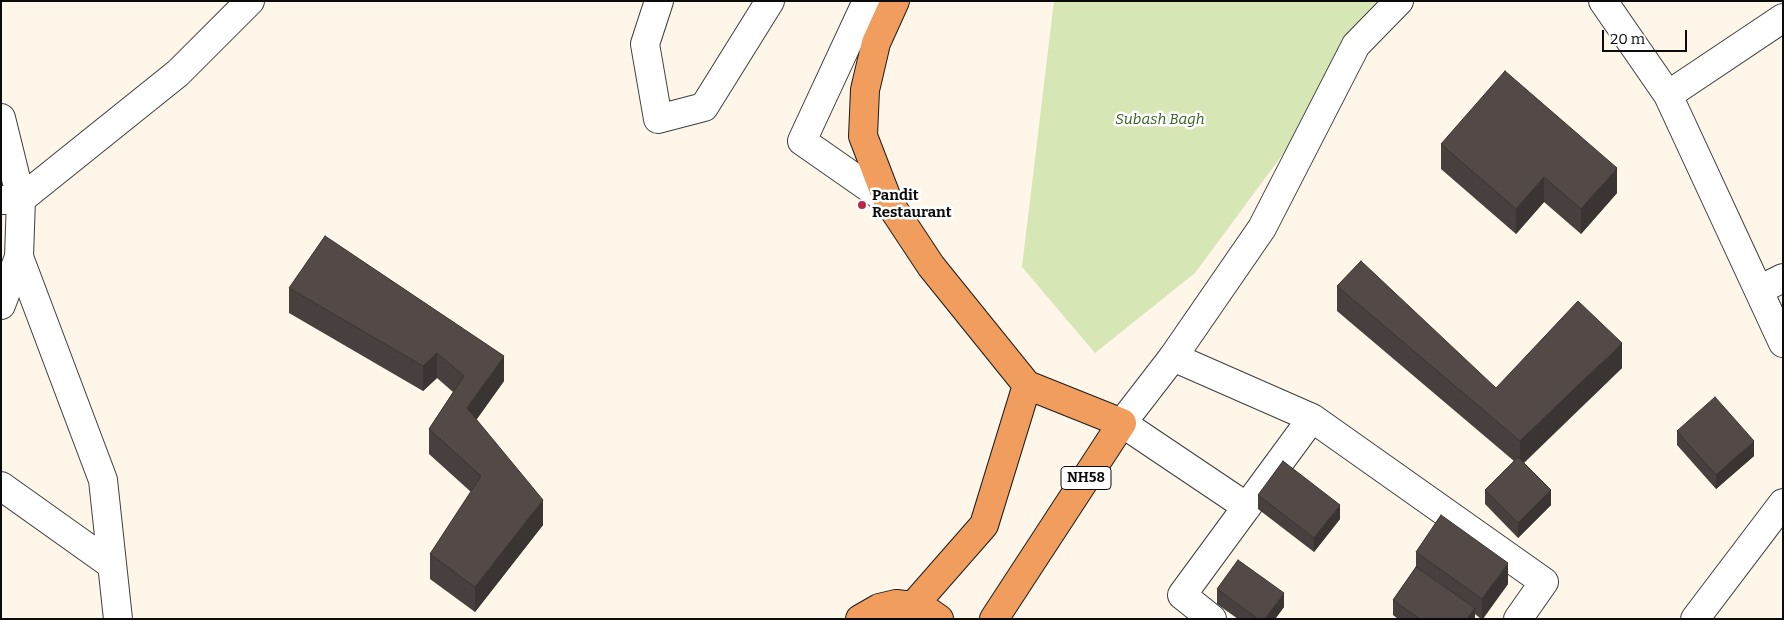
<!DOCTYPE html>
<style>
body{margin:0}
#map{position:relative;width:1784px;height:620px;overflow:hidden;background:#fef6e9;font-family:Bitter,serif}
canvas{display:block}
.frame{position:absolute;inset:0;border:2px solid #0b0b0b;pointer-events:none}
.scale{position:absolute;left:1602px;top:30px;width:85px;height:22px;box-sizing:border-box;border:2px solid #0b0b0b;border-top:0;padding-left:6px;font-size:15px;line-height:18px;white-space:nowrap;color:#0b0b0b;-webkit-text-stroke:4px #fff;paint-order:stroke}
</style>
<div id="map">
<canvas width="1784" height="620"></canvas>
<div class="frame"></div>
<div class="scale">20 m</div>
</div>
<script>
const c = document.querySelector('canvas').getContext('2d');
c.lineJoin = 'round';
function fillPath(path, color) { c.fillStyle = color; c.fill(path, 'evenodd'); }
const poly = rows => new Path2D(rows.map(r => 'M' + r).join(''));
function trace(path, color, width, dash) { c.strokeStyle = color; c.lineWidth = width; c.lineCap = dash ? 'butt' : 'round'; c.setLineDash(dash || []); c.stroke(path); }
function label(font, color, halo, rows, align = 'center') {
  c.font = font + ' Bitter,serif'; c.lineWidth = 5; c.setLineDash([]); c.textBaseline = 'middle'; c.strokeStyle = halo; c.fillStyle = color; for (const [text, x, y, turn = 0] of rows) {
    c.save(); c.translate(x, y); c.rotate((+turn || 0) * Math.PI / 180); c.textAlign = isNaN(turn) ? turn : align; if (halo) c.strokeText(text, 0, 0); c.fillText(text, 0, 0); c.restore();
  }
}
fillPath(poly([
 [1054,1,1400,1,1300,131,1195,273,1095,353,1022,267]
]), '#d7e6b5');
const minor = poly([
 [659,1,645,44,658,119,704,107,770,1],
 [867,1,802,141,888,201],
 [1603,1,1668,95,1783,343],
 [1668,95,1783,18],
 [1,118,21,199,19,257,103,480,118,619],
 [1,200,21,199,178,73,250,1],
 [1759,290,1783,278],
 [1,305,19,257],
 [1173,357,1312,418,1544,582,1518,619],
 [1122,423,1247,507],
 [1,486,112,565],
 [1212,619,1182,595,1312,418],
 [1695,619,1783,503]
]);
const tertiary = poly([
 [1122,423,1173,357,1262,228,1356,45,1399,1]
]);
const trunk = poly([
 [895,1,876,43,865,90,863,136,888,201,931,266,1027,385,1122,423,994,619],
 [913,606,984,525,1027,385],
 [860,619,879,608,896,604,913,606,929,612,939,619]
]);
trace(minor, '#3e3e3e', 30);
trace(tertiary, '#3e3e3e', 30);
trace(trunk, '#1c1c1c', 30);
trace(minor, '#fff', 28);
trace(tertiary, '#fff', 28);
trace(trunk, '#f09d5e', 28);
fillPath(poly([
 [1441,144,1617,193,1581,234,1544,202,1516,234,1441,169],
 [1337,286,1496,388,1622,368,1524,463,1551,505,1518,538,1485,504,1485,490,1514,461,1337,311],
 [289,288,504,381,476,420,543,525,475,612,430,579,430,554,471,492,429,454,429,429,453,392,437,378,423,391,289,313],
 [1677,431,1754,456,1716,489,1677,445],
 [1258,495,1340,519,1314,552,1258,509],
 [1416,552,1508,584,1483,619,1481,619,1475,614,1475,619,1398,619,1393,615,1393,600,1416,567],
 [1217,589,1284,607,1275,619,1238,619,1217,604]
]), '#47403e');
fillPath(poly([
 [1617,168,1617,193,1581,234,1581,209],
 [1544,177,1544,202,1516,234,1516,209],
 [1622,343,1622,368,1520,466,1520,441],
 [437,353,437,378,423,391,423,366],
 [504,356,504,381,467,433,467,408],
 [1754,441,1754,456,1716,489,1716,475],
 [1551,490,1551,505,1518,538,1518,523],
 [543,500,543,525,475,612,475,587],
 [1340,505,1340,519,1314,552,1314,538],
 [1508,563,1508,584,1482,619,1482,599],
 [1284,593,1284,607,1275,619,1265,619],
 [1475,608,1475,619,1467,619]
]), '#3a3432');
const building = poly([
 [1505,71,1617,168,1581,209,1544,177,1516,209,1441,144,1505,71],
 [325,236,504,356,467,408,543,500,475,587,430,554,481,476,429,429,464,376,437,353,423,366,289,288,325,236],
 [1361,261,1496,388,1578,301,1622,343,1520,441,1337,286,1361,261],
 [1715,397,1754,441,1716,475,1677,431,1715,397],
 [1518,457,1551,490,1518,523,1485,490,1518,457],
 [1283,461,1340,505,1314,538,1258,495,1283,461],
 [1441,515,1508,563,1482,599,1416,552,1441,515],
 [1238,560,1284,593,1265,619,1258,619,1217,589,1238,560],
 [1416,567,1475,608,1467,619,1420,619,1393,600,1416,567]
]);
fillPath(building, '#534a48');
trace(building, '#3a3432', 1);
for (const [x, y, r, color] of [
 [862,205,5,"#b42a48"]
]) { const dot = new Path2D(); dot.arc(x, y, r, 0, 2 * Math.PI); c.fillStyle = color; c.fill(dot); trace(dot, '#fff', 2); }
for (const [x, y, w] of [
 [1086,478,50]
]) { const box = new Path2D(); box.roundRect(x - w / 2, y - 11.5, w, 23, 4); c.fillStyle = '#fff'; c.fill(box); trace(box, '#0b0b0b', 1); }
label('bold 14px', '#0b0b0b', null, [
 ["NH58",1086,478]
]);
label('italic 15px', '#375f1f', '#fff', [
 ["Subash Bagh",1160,120]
]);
label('bold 15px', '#0b0b0b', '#fff', [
 ["Pandit",872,196],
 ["Restaurant",872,213]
], 'left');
</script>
